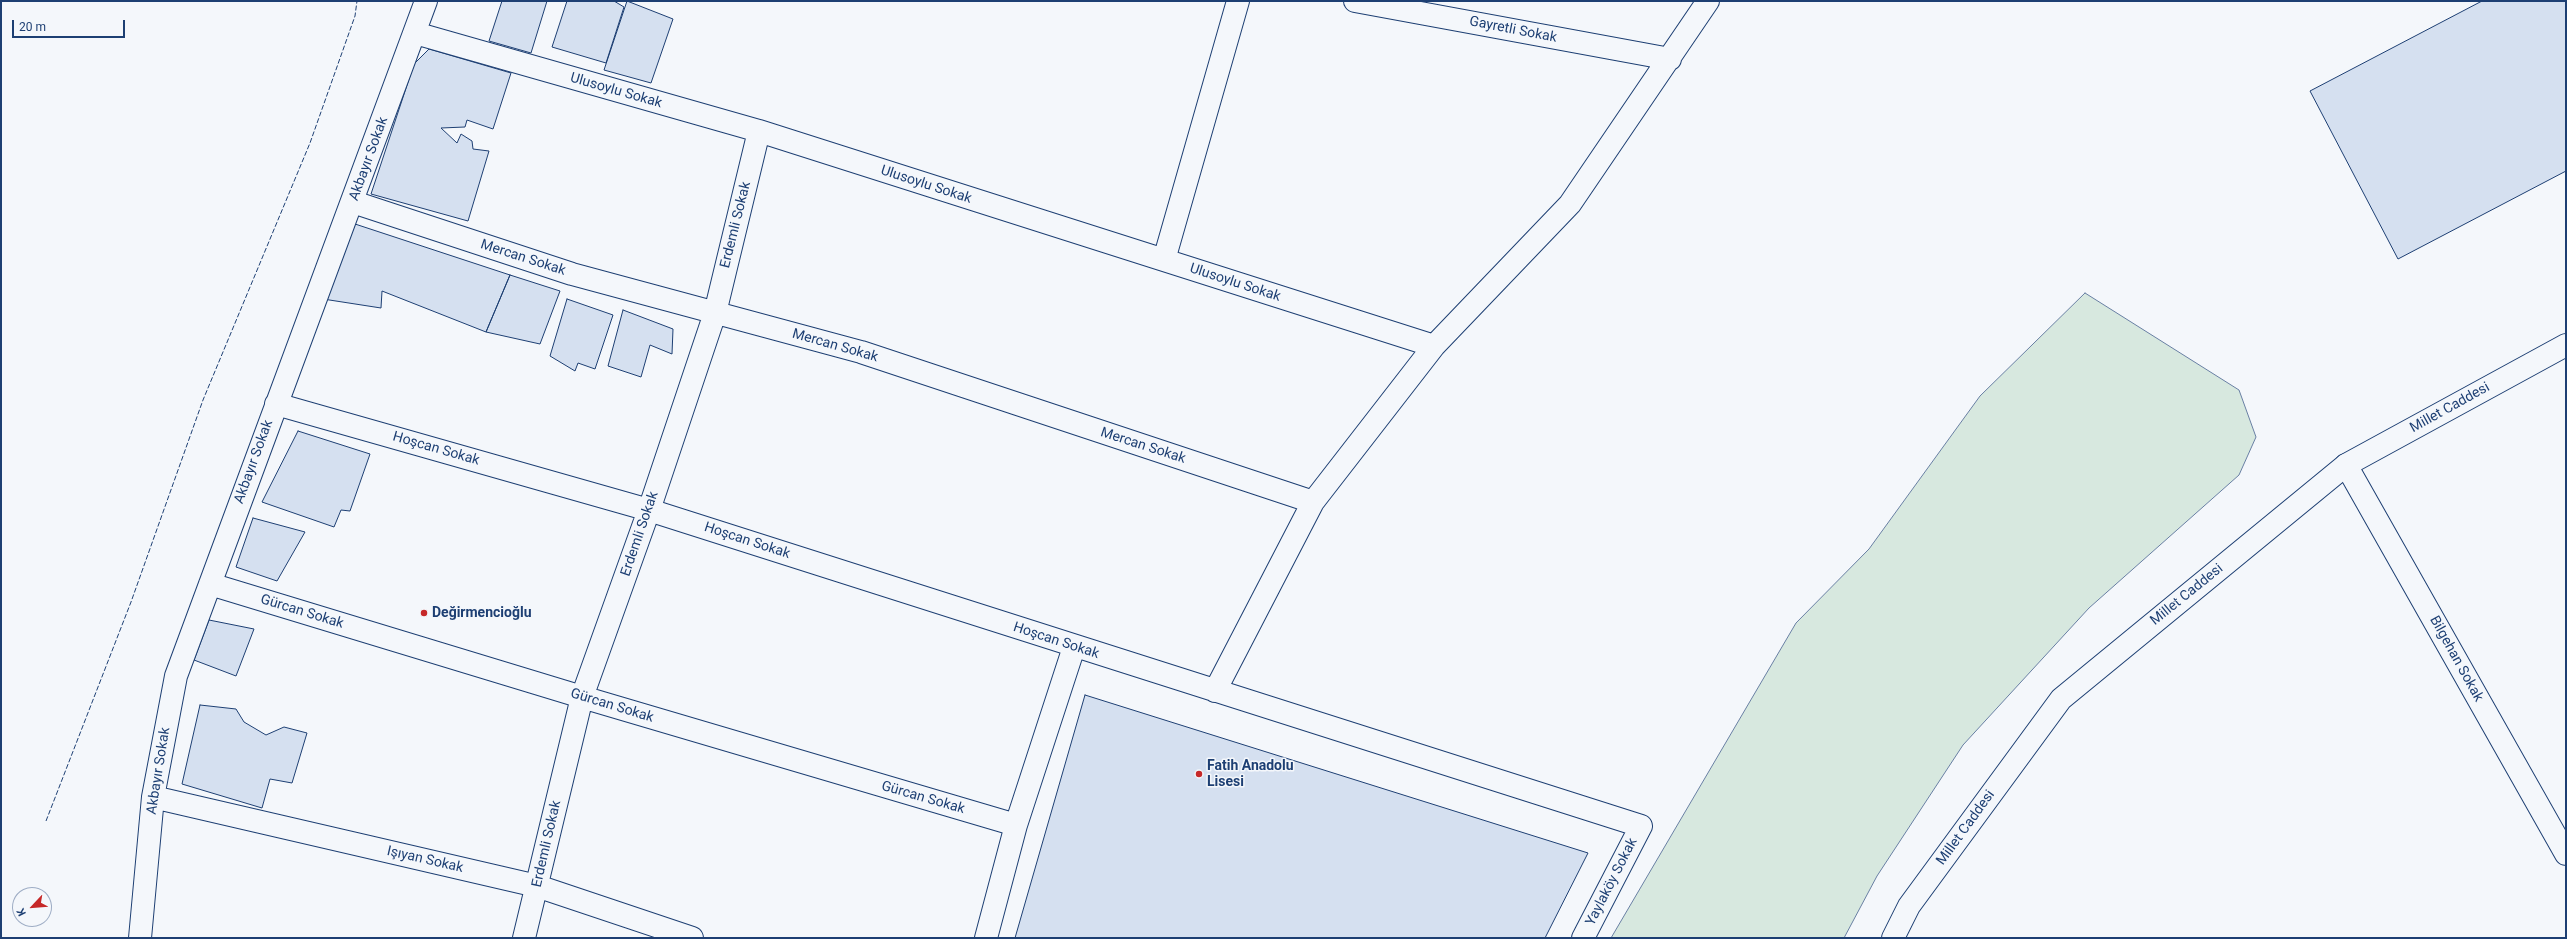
<!DOCTYPE html>
<meta charset="utf-8">
<style>
body{margin:0}
#map{position:relative;width:2567px;height:939px;overflow:hidden;background:#f4f7fb;font-family:Roboto,sans-serif}
canvas{display:block}
.frame{position:absolute;inset:0;border:2px solid #1d3f73;pointer-events:none}
.north{position:absolute;left:12px;top:887px;width:40px;height:40px;box-sizing:border-box;background:#f4f7fb;border:1px solid #9eadc5;border-radius:50%;rotate:244deg;font-size:11px;font-weight:700;line-height:16px;text-align:center;color:#1d3f73}
.north::after{content:'';display:block;margin:auto;width:14px;height:18px;background:#c62828;clip-path:polygon(50% 0,100% 100%,50% 72%,0 100%)}
.scale{position:absolute;left:12px;top:20px;width:113px;height:18px;box-sizing:border-box;border:2px solid #1d3f73;border-top:0;padding-left:5px;font-size:12px;line-height:14px;white-space:nowrap;color:#1d3f73;-webkit-text-stroke:3px #f4f7fb;paint-order:stroke}
</style>
<div id="map">
<canvas width="2567" height="939"></canvas>
<div class="frame"></div>
<div class="north">K</div>
<div class="scale">20 m</div>
</div>
<script>
const c = document.querySelector('canvas').getContext('2d');
c.lineJoin = 'round';
function fillPath(path, color) { c.fillStyle = color; c.fill(path, 'evenodd'); }
const poly = rows => new Path2D(rows.map(r => 'M' + r).join(''));
function trace(path, color, width, dash) { c.strokeStyle = color; c.lineWidth = width; c.lineCap = dash ? 'butt' : 'round'; c.setLineDash(dash || []); c.stroke(path); }
function label(font, color, halo, rows, align = 'center') {
  c.font = font + ' Roboto,sans-serif'; c.lineWidth = 3; c.setLineDash([]); c.textBaseline = 'middle'; c.strokeStyle = halo; c.fillStyle = color; for (const [text, x, y, turn = 0] of rows) {
    c.save(); c.translate(x, y); c.rotate((+turn || 0) * Math.PI / 180); c.textAlign = isNaN(turn) ? turn : align; if (halo) c.strokeText(text, 0, 0); c.fillText(text, 0, 0); c.restore();
  }
}
const green = poly([
 [2085,293,2239,390,2256,437,2239,475,2089,608,1963,745,1877,876,1844,938,1611,938,1796,623,1869,549,1980,396,2085,293]
]);
fillPath(green, '#d7e8df');
trace(green, '#687fa3', 1);
const building = poly([
 [502,1,547,1,531,53,489,41,502,1],
 [567,1,614,1,624,7,606,63,552,47,567,1],
 [627,1,673,19,651,83,604,70,627,1],
 [2482,1,2566,1,2566,171,2398,259,2310,91,2482,1],
 [429,49,511,73,493,129,467,120,465,127,441,128,457,143,461,134,472,141,473,149,489,151,468,221,371,194,414,64,429,49],
 [352,223,510,275,486,332,382,291,381,308,323,299,352,223],
 [510,275,560,291,540,344,486,332,510,275],
 [567,299,613,315,595,369,578,363,575,371,550,356,567,299],
 [623,310,673,329,672,354,650,345,641,377,608,366,623,310],
 [298,431,370,454,350,511,341,510,334,527,262,502,298,431],
 [253,518,305,532,277,581,236,567,253,518],
 [209,620,254,629,236,676,194,660,209,620],
 [1085,695,1588,853,1545,938,1015,938,1085,695],
 [200,705,236,709,244,722,266,735,284,727,307,733,292,783,270,779,262,808,182,784,200,705]
]);
fillPath(building, '#d5e0f0');
trace(building, '#1d3f73', 1);
const minor = poly([
 [1355,1,1670,59],
 [415,33,759,131,1434,346],
 [353,202,572,274,861,352,1313,502],
 [1164,260,1238,1],
 [276,404,649,510,1641,826,1583,938],
 [2346,465,2566,854],
 [210,584,582,697,1016,825],
 [1215,691,1313,502,1434,346,1570,204,1708,1],
 [153,797,537,886,692,938],
 [140,938,153,797,176,676,426,1],
 [524,938,582,697,649,510,715,313,759,131],
 [986,938,1016,825,1074,647]
]);
const major = poly([
 [1893,938,1909,906,2061,699,2346,465,2566,345]
]);
trace(minor, '#1d3f73', 24);
trace(major, '#1d3f73', 24);
trace(minor, '#f4f7fb', 22);
trace(major, '#f4f7fb', 22);
trace(poly([
 [46,821,131,602,203,400,310,143,355,16,357,1]
]), '#1d3f73', 1, [5, 2]);
for (const [x, y, r, color] of [
 [424,613,4,"#c62828"],
 [1199,774,4,"#c62828"]
]) { const dot = new Path2D(); dot.arc(x, y, r, 0, 2 * Math.PI); c.fillStyle = color; c.fill(dot); trace(dot, '#f4f7fb', 1.5); }
label('14px', '#1d3f73', '#f4f7fb', [
 ["Gayretli Sokak",1513,30,11],
 ["Ulusoylu Sokak",616,91,16],
 ["Akbayır Sokak",369,159,-70],
 ["Ulusoylu Sokak",926,185,18],
 ["Erdemli Sokak",736,225,-76],
 ["Mercan Sokak",523,258,18],
 ["Ulusoylu Sokak",1235,283,18],
 ["Mercan Sokak",835,346,16],
 ["Millet Caddesi",2450,408,-29],
 ["Mercan Sokak",1143,446,18],
 ["Hoşcan Sokak",436,449,16],
 ["Akbayır Sokak",254,462,-70],
 ["Erdemli Sokak",640,534,-71],
 ["Hoşcan Sokak",747,541,18],
 ["Millet Caddesi",2187,595,-39],
 ["Gürcan Sokak",302,612,17],
 ["Hoşcan Sokak",1056,641,18],
 ["Bilgehan Sokak",2456,659,61],
 ["Gürcan Sokak",612,706,17],
 ["Akbayır Sokak",159,771,-81],
 ["Gürcan Sokak",923,798,16],
 ["Millet Caddesi",1966,828,-54],
 ["Erdemli Sokak",547,844,-77],
 ["Işıyan Sokak",425,860,13],
 ["Yaylaköy Sokak",1612,882,-63]
]);
label('bold 14px', '#1d3f73', '#f4f7fb', [
 ["Değirmencioğlu",432,613],
 ["Fatih Anadolu",1207,766],
 ["Lisesi",1207,782]
], 'left');
</script>
